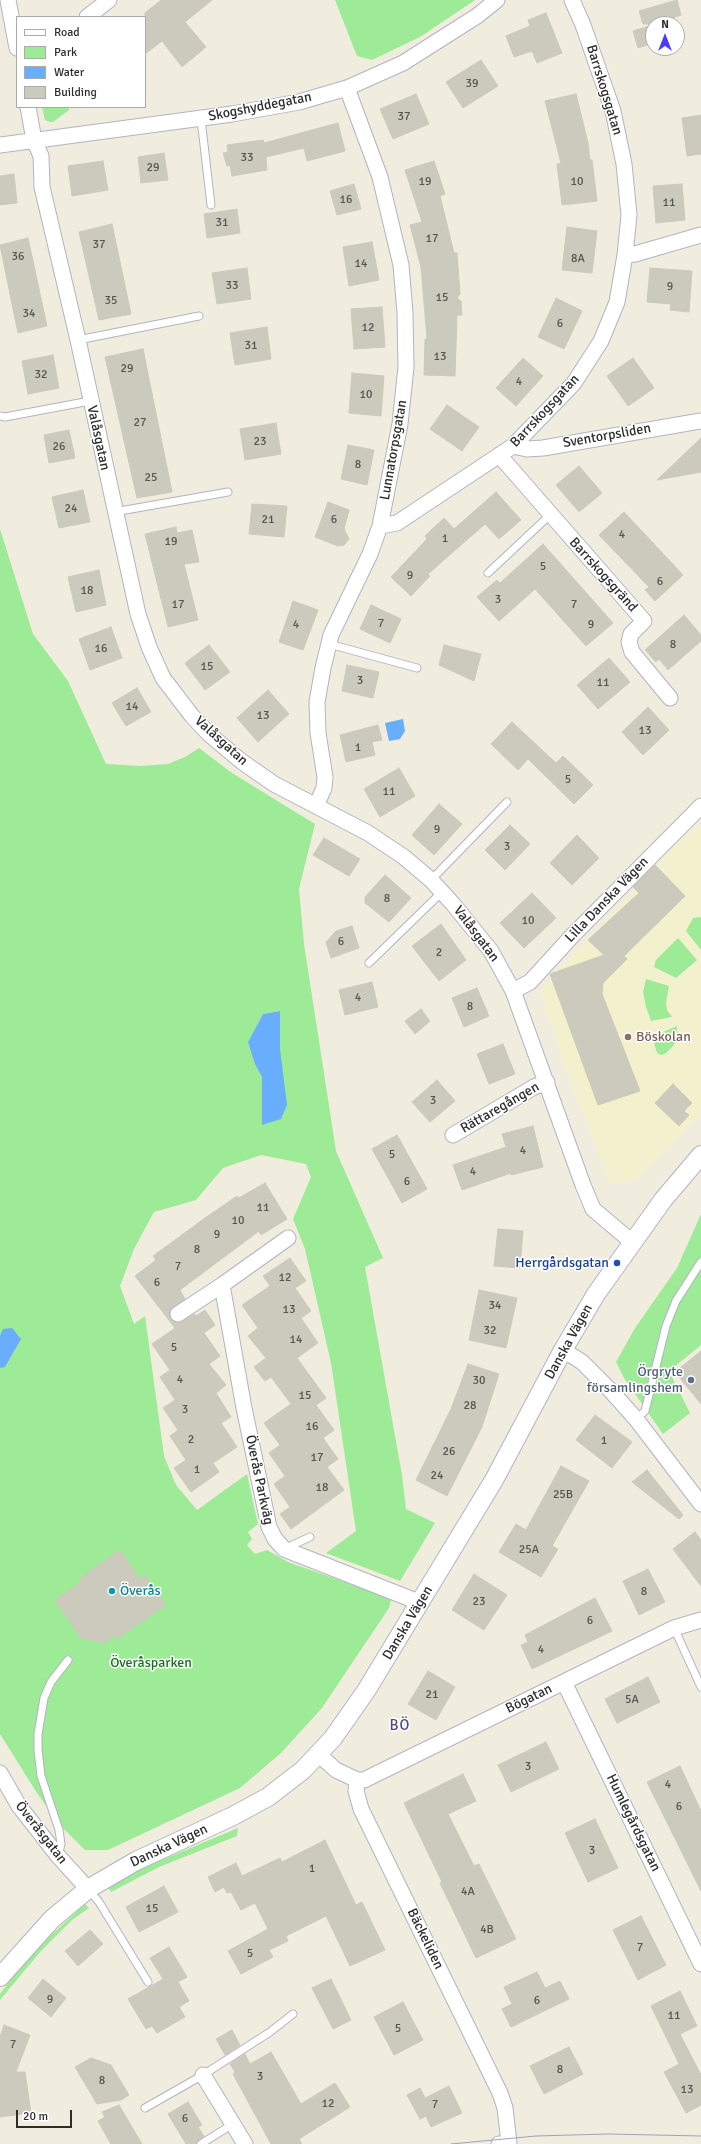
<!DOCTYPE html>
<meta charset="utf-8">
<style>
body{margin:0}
#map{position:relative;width:701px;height:2144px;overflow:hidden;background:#f0eddf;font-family:Signika,sans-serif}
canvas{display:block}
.legend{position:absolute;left:16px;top:16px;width:130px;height:92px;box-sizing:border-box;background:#fff;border:1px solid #ababab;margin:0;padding:5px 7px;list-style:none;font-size:12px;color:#2d2d2d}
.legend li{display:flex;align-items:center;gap:8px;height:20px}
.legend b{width:20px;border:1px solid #ababab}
.north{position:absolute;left:645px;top:16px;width:40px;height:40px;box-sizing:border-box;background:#fff;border:1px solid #ababab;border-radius:50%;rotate:0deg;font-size:11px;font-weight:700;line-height:16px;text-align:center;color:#2d2d2d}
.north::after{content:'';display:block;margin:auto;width:14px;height:18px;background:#4b3dff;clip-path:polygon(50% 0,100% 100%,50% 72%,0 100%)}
.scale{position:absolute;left:16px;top:2110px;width:56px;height:18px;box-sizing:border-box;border:2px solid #2d2d2d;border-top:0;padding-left:5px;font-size:12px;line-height:14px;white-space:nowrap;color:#2d2d2d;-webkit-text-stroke:3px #fff;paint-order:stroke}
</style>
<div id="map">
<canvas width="701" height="2144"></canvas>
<ul class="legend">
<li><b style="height:5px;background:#fff"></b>Road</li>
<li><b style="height:11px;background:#9deb96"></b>Park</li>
<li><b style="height:11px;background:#68aefc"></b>Water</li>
<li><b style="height:11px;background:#cbcabd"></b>Building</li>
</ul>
<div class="north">N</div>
<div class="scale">20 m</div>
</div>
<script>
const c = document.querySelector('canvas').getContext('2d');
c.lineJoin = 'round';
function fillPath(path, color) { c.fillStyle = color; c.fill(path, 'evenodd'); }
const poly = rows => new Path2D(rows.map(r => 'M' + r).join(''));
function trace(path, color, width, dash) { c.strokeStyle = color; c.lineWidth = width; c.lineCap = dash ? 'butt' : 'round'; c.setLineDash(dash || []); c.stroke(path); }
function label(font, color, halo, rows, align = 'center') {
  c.font = font + ' Signika,sans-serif'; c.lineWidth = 3; c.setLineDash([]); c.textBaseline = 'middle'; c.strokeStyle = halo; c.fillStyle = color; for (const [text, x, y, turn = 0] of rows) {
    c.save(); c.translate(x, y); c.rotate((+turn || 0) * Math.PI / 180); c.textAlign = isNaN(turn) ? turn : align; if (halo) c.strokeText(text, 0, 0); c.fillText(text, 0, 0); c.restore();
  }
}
fillPath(poly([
 [701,824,701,1115,639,1178,611,1186,571,1083,539,991,679,842]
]), '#f3f0cd');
fillPath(poly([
 [335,0,475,0,420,37,372,60,357,56],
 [42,107,69,107,69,110,53,122,50,122,45,120],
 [0,529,33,634,68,681,106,764,140,766,168,764,185,757,199,748,232,773,315,824,299,889,304,944,336,1151,383,1258,365,1267,402,1475,406,1509,435,1523,400,1581,326,1553,356,1531,331,1363,305,1249,293,1219,311,1177,306,1164,261,1155,223,1168,196,1200,154,1212,134,1249,120,1286,134,1324,145,1316,164,1456,176,1485,197,1510,247,1474,258,1524,248,1532,252,1539,247,1545,255,1554,267,1550,288,1562,387,1597,391,1600,389,1608,322,1708,281,1753,240,1788,108,1850,85,1850,58,1823,37,1793,0,1734],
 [280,1011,280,1049,262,1125,262,1077,248,1042,263,1014],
 [701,917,701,950,686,931,693,918],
 [678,938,697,960,676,978,654,967,656,960],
 [646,979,669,986,666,1002,667,1010,672,1017,651,1021,646,1007,643,992],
 [677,1026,676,1041,673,1046,666,1053,661,1055,657,1053,654,1043,656,1035],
 [701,1214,701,1345,669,1371,690,1413,663,1434,624,1378,616,1362,635,1328,677,1268],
 [238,1828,237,1836,159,1867,113,1891,111,1892,108,1887,145,1867],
 [85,1904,89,1908,72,1920,41,1951,0,2000,0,1994,14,1975,49,1937]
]), '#9deb96');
fillPath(poly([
 [403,719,405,731,400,739,389,741,385,723],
 [280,1011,280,1049,287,1105,281,1119,262,1125,262,1077,255,1064,248,1042,263,1014],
 [12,1328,21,1339,5,1367,0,1368,0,1336,3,1329]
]), '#68aefc');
const building = poly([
 [161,0,212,0,185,22,206,47,182,67,162,41,145,54,145,13,161,0],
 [677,0,681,15,670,19,672,24,643,24,639,11,677,0],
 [546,13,562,53,537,63,532,51,514,57,506,36,530,26,528,20,546,13],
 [653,25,653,43,638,48,633,31,653,25],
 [481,60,498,86,463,108,446,82,481,60],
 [416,94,429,124,393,139,380,109,416,94],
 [576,94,588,143,590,160,592,160,597,201,562,205,557,164,561,163,545,101,576,94],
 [701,115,701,154,687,156,682,118,701,115],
 [338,123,345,151,307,161,304,148,266,157,267,170,232,176,230,165,227,166,223,153,228,152,227,145,263,140,264,143,338,123],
 [164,153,168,180,141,183,138,157,164,153],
 [103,161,108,190,72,196,68,166,103,161],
 [434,161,445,194,440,196,454,253,457,253,460,294,457,298,461,301,462,315,457,315,455,376,424,375,425,339,427,339,421,267,410,225,422,222,405,170,434,161],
 [14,174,17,203,0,205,0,176,14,174],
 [354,184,361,209,337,215,330,191,354,184],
 [682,184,685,220,656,223,653,186,682,184],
 [237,209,240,233,207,238,204,214,237,209],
 [112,224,131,314,99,320,79,232,112,224],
 [567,227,597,231,592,273,562,270,567,227],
 [28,238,47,326,18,333,0,245,28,238],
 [372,242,379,280,349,286,343,247,372,242],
 [247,268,251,299,217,304,212,273,247,268],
 [650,268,692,271,689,312,670,310,671,304,647,302,650,268],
 [556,298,582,311,564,349,538,337,556,298],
 [382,307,385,347,354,349,351,309,382,307],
 [267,327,271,359,235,365,230,333,267,327],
 [143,349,172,492,137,498,105,357,143,349],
 [53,355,59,388,28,394,22,361,53,355],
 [523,358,543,376,516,406,496,388,523,358],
 [633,358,654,388,628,406,607,376,633,358],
 [352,373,384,376,381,416,349,413,352,373],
 [447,405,479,427,462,451,430,429,447,405],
 [276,423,281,454,245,460,240,429,276,423],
 [69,430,75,458,49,463,44,435,69,430],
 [701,438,701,472,657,480,701,438],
 [348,445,374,450,367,485,341,479,348,445],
 [579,466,602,493,579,512,556,485,579,466],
 [83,490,90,522,59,528,52,497,83,490],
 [496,492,521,520,499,539,485,524,428,574,430,576,411,596,391,577,427,539,425,536,444,518,454,529,496,492],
 [328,502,349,510,344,529,349,539,344,545,338,546,315,537,328,502],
 [252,504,287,506,284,537,249,534,252,504],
 [624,512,683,575,655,601,645,590,649,587,599,535,624,512],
 [176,527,177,533,192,530,199,562,184,564,198,620,168,627,145,534,176,527],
 [543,544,613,623,586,646,535,589,499,621,477,597,497,580,500,583,543,544],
 [99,570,106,605,76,612,68,577,99,570],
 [293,601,318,610,303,650,279,642,293,601],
 [371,605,401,619,390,643,360,629,371,605],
 [684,615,701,635,701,641,668,670,659,659,656,662,645,650,684,615],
 [111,627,122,658,90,670,79,639,111,627],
 [209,645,230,672,205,690,185,663,209,645],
 [444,645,481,654,474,681,439,665,444,645],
 [609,658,630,682,598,709,577,685,609,658],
 [347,665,379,672,373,698,342,691,347,665],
 [137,688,151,712,126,726,112,703,137,688],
 [268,690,289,714,258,742,237,718,268,690],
 [648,707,669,730,643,755,622,732,648,707],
 [512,722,556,763,563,756,593,785,574,804,528,759,518,770,491,744,512,722],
 [378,725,382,740,372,742,375,755,346,762,340,735,378,725],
 [399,768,415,796,380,817,364,789,399,768],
 [439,804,462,824,434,855,412,835,439,804],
 [510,825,530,844,505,870,485,850,510,825],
 [577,835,599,858,572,885,550,863,577,835],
 [324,838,360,859,349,876,313,855,324,838],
 [655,865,685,896,624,956,627,959,603,983,602,994,640,1091,598,1105,550,974,604,955,588,940,639,893,633,887,655,865],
 [385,875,411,898,389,922,365,903,365,897,385,875],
 [532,893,556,918,524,948,500,923,532,893],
 [441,924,466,960,439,981,412,946,441,924],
 [352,926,359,948,331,958,326,942,336,931,352,926],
 [372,982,378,1007,345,1015,339,990,372,982],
 [477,988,489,1016,464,1027,452,998,477,988],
 [421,1009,430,1021,415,1034,405,1021,421,1009],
 [503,1044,515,1074,489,1084,477,1054,503,1044],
 [437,1080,455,1101,430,1122,412,1102,437,1080],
 [673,1084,692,1103,684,1111,689,1115,679,1126,655,1103,673,1084],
 [533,1126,543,1167,511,1175,511,1173,462,1190,453,1165,506,1147,502,1134,533,1126],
 [397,1135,427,1189,402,1203,372,1149,397,1135],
 [265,1183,287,1219,261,1235,259,1231,180,1290,185,1299,170,1310,170,1319,178,1323,195,1314,196,1316,205,1310,215,1325,204,1333,220,1356,209,1364,226,1385,216,1393,231,1417,221,1423,237,1447,213,1463,219,1472,191,1492,174,1468,186,1460,170,1436,178,1430,163,1408,175,1400,160,1377,170,1370,152,1344,175,1328,135,1276,156,1260,153,1256,205,1218,237,1196,239,1198,265,1183],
 [498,1229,523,1231,520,1268,494,1266,498,1229],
 [290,1258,306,1281,295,1288,311,1311,301,1318,318,1343,297,1358,326,1398,316,1405,334,1430,323,1438,338,1459,327,1467,344,1490,291,1529,280,1514,290,1507,274,1484,285,1476,269,1453,280,1445,264,1423,291,1404,271,1377,265,1381,254,1367,266,1358,248,1336,258,1328,242,1305,270,1286,263,1276,290,1258],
 [479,1290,517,1298,506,1348,469,1340,479,1290],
 [701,1351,701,1404,675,1372,701,1351],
 [468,1364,499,1374,482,1427,447,1496,416,1480,451,1409,468,1364],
 [595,1415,632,1442,612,1468,576,1440,595,1415],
 [561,1466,589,1481,552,1546,558,1549,541,1577,499,1552,516,1524,526,1530,561,1466],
 [647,1470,683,1515,679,1519,632,1482,647,1470],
 [695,1532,701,1540,701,1586,673,1549,695,1532],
 [120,1550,140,1579,145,1575,166,1605,117,1639,115,1635,105,1643,81,1638,55,1600,81,1582,79,1579,120,1550],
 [648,1569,665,1602,639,1615,623,1581,648,1569],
 [474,1574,507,1595,484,1630,452,1610,474,1574],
 [595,1598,612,1631,532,1669,521,1645,528,1642,525,1635,595,1598],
 [428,1671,455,1687,436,1720,408,1704,428,1671],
 [648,1677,660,1702,617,1723,605,1699,648,1677],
 [546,1742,559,1769,511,1792,498,1765,546,1742],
 [680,1766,701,1811,701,1891,647,1782,680,1766],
 [463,1774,476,1801,448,1814,474,1866,479,1864,516,1939,476,1958,440,1883,442,1882,404,1803,463,1774],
 [595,1819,618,1868,588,1882,565,1833,595,1819],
 [325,1840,356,1905,362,1902,385,1950,350,1966,326,1916,286,1936,288,1941,269,1950,273,1957,241,1974,228,1951,268,1929,255,1903,241,1910,231,1892,227,1893,224,1887,215,1892,208,1877,236,1863,242,1876,280,1858,282,1862,325,1840],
 [164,1886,178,1912,139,1932,126,1907,164,1886],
 [641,1916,666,1965,638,1980,613,1930,641,1916],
 [90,1930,103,1944,78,1966,65,1951,90,1930],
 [169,1947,187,1977,178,1982,189,2001,179,2007,185,2017,157,2033,152,2026,146,2029,128,1999,163,1979,150,1958,169,1947],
 [537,1972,545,1988,560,1981,569,1999,511,2027,502,2009,512,2004,504,1987,537,1972],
 [43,1979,66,1998,51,2017,28,1998,43,1979],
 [331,1979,351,2020,333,2029,312,1988,331,1979],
 [680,1991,697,2026,680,2034,701,2075,701,2105,686,2113,664,2072,679,2064,651,2006,680,1991],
 [403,2002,423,2040,394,2055,374,2017,403,2002],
 [4,2025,30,2035,16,2072,25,2072,31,2113,0,2117,0,2037,4,2025],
 [232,2030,240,2045,225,2055,216,2039,232,2030],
 [569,2047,583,2074,544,2094,530,2066,569,2047],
 [271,2052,301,2104,335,2083,350,2107,299,2139,302,2144,271,2144,233,2074,235,2072,230,2064,245,2054,250,2064,271,2052],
 [91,2058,111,2065,129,2095,121,2100,97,2104,75,2067,91,2058],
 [449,2086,462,2113,431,2127,426,2116,420,2119,407,2095,420,2088,425,2098,449,2086],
 [188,2102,202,2125,198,2127,204,2136,196,2144,186,2144,168,2114,188,2102],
 [119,2105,142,2144,111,2144,98,2121,105,2117,102,2112,119,2105]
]);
fillPath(building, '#cbcabd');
trace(building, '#cccab8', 1);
const service = poly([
 [201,119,211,205],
 [78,340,199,316],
 [0,416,5,417,90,401],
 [114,512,228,492],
 [488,573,550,515],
 [329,644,417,668],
 [431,880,507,802],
 [369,963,442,892],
 [636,1419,645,1411,666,1326,676,1301,701,1262],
 [286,1548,310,1537],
 [674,1628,701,1687],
 [58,1856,61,1844,59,1830,41,1776,38,1750,38,1734,44,1698,51,1682,68,1660],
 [88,1889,99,1902,148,1982],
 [145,2108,203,2075,270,2032,293,2014],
 [201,2144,233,2124]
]);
const minor = poly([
 [8,0,17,48],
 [87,17,109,0],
 [28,107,34,140,41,156,42,187,78,340,138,614,149,647,163,678,192,716,209,734,241,761,274,784,368,833,404,857,431,880,453,904,491,951,513,991,583,1185,593,1209,632,1242],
 [0,145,232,114,299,102,347,88,403,63,477,16,497,0],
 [625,255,635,254,701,235],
 [513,446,527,449,543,448,701,421],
 [499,455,644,621,631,634,629,642,632,652,670,698],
 [380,526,397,523,513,446,574,383,601,341,617,302,625,255,629,215,624,164,613,111,583,25,572,0],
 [316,806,324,788,325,777,318,733,317,702,323,668,331,635,370,554,380,526,400,424,406,367,405,313,401,265,380,177,347,88],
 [513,991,530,982,572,936,701,806],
 [453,1135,534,1087,547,1082],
 [288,1238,222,1285,244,1408,269,1527,275,1539,284,1549,421,1603],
 [178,1314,222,1285],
 [563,1350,582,1362,611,1391,636,1419,701,1504],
 [564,1682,701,1964],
 [318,1754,336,1770,357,1780,356,1791,361,1809,500,2093,505,2108,509,2143,499,2144],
 [0,1773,19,1806,58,1856,88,1889],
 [357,1780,364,1780,674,1628,701,1620],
 [203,2075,245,2144]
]);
const tertiary = poly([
 [0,1977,52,1919,88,1889,136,1861,233,1816,268,1797,303,1770,333,1738,366,1691,494,1480,563,1350,596,1294,663,1200,701,1155]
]);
trace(service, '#b3b3c2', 9);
trace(minor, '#b3b3c2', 17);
trace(tertiary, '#b3b3c2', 20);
trace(service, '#fff', 7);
trace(minor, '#fff', 15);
trace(tertiary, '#fff', 18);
trace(poly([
 [451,2144,536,2136,608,2134,701,2136]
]), '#a3a0b9', 1);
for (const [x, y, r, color] of [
 [628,1037,4,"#8d6e63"],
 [617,1263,4,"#1a4fb4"],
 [691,1380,4,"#5c6f8a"],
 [112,1591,4,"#0f9aa8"]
]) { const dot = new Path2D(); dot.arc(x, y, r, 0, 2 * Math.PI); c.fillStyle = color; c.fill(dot); trace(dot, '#fff', 1.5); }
label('12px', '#545451', null, [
 ["39",472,84],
 ["37",404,117],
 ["33",247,158],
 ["29",153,168],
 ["19",425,182],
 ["10",577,182],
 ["16",346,200],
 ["11",669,203],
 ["31",222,223],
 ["17",432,239],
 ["37",99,245],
 ["36",18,257],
 ["8A",578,259],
 ["14",361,264],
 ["33",232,286],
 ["9",670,287],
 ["15",442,298],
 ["35",111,301],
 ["34",29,314],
 ["6",560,324],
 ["12",368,328],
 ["31",251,346],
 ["13",440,357],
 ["29",127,369],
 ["32",41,375],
 ["4",519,382],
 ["10",366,395],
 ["27",140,423],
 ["23",260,442],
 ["26",59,447],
 ["8",358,465],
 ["25",151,478],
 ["24",71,509],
 ["21",268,520],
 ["6",334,520],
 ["4",622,535],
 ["1",445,539],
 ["19",171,542],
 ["5",543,567],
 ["9",410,576],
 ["6",660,582],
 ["18",87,591],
 ["3",498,600],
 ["17",178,605],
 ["7",574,605],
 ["7",381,624],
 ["4",296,625],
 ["9",591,625],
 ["8",673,645],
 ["16",101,649],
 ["15",207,667],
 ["3",360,681],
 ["11",603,683],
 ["14",132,707],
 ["13",263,716],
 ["13",645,731],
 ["1",358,748],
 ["5",568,780],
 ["11",389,792],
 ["9",437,830],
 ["3",507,847],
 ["8",387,899],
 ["10",528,921],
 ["6",341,942],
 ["2",439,953],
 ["4",358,998],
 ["8",470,1007],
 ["3",433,1101],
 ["4",523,1151],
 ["5",392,1155],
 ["4",473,1172],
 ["6",407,1182],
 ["11",263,1208],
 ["10",238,1221],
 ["9",217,1235],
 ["8",197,1250],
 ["7",178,1267],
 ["12",285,1278],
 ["6",157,1283],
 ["34",495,1306],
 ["13",289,1310],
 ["32",490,1331],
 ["14",296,1340],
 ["5",174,1348],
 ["4",180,1380],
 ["30",479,1381],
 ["15",305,1396],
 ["28",470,1406],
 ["3",185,1410],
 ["16",312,1427],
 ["2",191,1440],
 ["1",604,1441],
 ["26",449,1452],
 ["17",317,1458],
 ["1",197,1470],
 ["24",437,1476],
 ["18",322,1488],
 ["25B",563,1495],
 ["25A",529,1550],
 ["8",644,1592],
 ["23",479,1602],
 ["6",590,1621],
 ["4",541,1650],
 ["21",432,1695],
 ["5A",632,1700],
 ["3",528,1767],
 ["4",668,1785],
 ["6",679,1807],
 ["3",592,1851],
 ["1",312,1869],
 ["4A",468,1892],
 ["15",152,1909],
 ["4B",487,1930],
 ["7",640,1948],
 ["5",250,1954],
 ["9",50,2000],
 ["6",537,2001],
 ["11",674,2016],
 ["5",398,2029],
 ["7",13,2045],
 ["8",560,2070],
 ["3",260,2077],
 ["8",102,2081],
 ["13",687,2090],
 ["12",328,2104],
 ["7",435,2105],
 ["6",185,2119]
]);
label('14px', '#2d2d2d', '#fff', [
 ["Barrskogsgatan",604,90,73],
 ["Skogshyddegatan",260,107,-11],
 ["Barrskogsgatan",545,411,-47],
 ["Sventorpsliden",607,436,-10],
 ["Valåsgatan",98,438,78],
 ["Lunnatorpsgatan",394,450,-80],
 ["Barrskogsgränd",603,575,48],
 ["Valåsgatan",221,741,42],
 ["Lilla Danska Vägen",607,900,-46],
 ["Valåsgatan",476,934,53],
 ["Rättaregången",500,1108,-30],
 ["Danska Vägen",569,1342,-61],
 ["Överås Parkväg",259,1480,78],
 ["Danska Vägen",408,1623,-59],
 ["Bögatan",529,1699,-26],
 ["Humlegårdsgatan",633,1823,64],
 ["Överåsgatan",41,1833,52],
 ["Danska Vägen",169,1846,-25],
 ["Bäckeliden",425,1939,64]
]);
label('14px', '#785e54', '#fff', [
 ["Böskolan",636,1037]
], 'left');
label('14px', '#164399', '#fff', [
 ["Herrgårdsgatan",609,1263]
], 'right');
label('14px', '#4e5e75', '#fff', [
 ["Örgryte",683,1372],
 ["församlingshem",683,1388]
], 'right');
label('14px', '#0d838f', '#fff', [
 ["Överås",120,1591]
], 'left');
label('14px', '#137518', '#fff', [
 ["Överåsparken",151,1663]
]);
c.letterSpacing = '1px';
label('15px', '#4d4884', '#fff', [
 ["BÖ",400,1726]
]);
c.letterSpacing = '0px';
</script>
